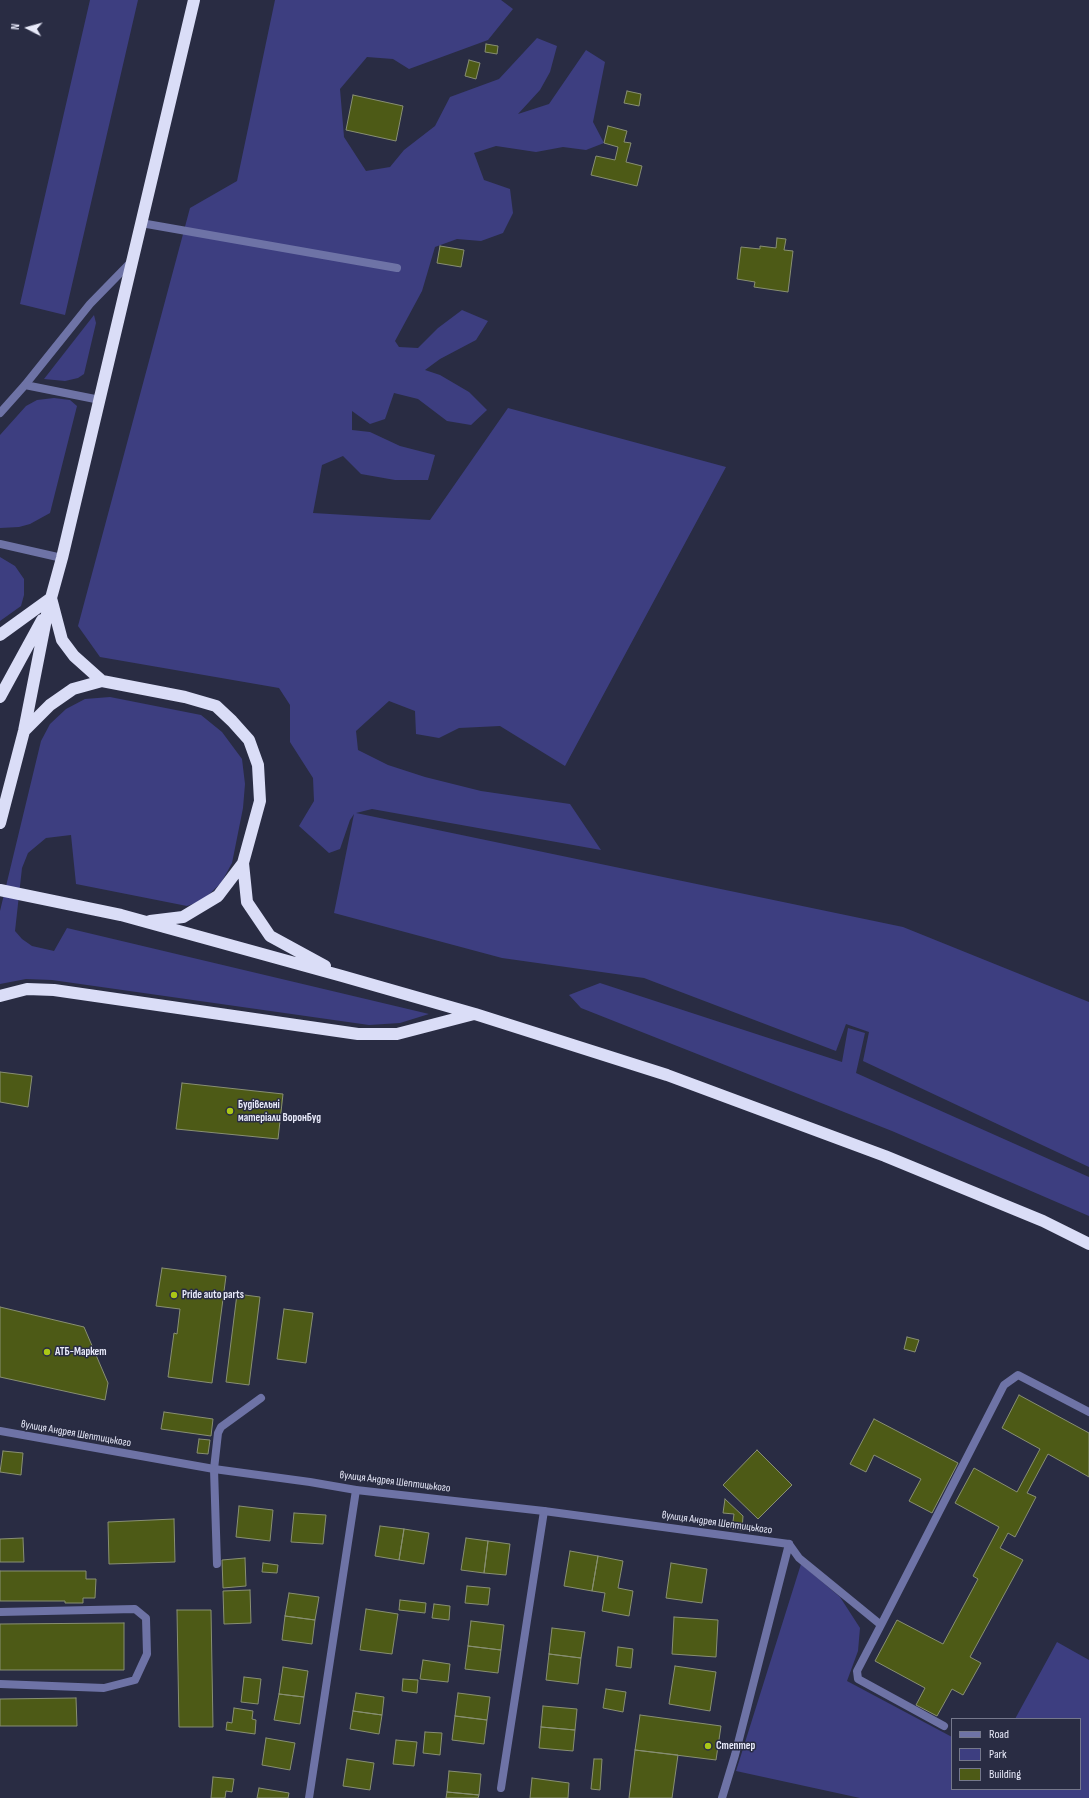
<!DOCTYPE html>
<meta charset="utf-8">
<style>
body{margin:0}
#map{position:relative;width:1089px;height:1798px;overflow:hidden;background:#292c43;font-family:"Sofia Sans Condensed",sans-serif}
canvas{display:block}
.legend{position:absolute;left:951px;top:1718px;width:130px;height:72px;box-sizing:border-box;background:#292c43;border:1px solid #75788c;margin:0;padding:5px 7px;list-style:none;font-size:12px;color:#e8eafa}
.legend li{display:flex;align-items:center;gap:8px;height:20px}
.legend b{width:20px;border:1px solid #75788c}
.north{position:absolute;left:8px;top:8px;width:40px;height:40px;-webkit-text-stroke:3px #292c43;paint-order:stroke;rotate:276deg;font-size:11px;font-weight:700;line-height:16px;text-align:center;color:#e8eafa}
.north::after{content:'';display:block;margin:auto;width:14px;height:18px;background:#e8eafa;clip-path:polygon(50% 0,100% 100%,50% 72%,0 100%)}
</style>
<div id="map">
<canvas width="1089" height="1798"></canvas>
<ul class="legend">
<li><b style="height:5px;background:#6e73a6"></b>Road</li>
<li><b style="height:11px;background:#3d3e80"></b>Park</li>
<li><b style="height:11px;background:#4d5a16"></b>Building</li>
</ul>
<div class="north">N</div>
</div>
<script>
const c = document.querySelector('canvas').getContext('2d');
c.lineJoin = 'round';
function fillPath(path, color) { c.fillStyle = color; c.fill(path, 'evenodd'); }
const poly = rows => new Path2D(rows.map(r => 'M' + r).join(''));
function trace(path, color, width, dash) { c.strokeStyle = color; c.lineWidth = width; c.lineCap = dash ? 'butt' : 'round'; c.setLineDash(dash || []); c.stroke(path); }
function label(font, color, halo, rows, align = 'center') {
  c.font = font + ' "Sofia Sans Condensed",sans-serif'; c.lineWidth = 3; c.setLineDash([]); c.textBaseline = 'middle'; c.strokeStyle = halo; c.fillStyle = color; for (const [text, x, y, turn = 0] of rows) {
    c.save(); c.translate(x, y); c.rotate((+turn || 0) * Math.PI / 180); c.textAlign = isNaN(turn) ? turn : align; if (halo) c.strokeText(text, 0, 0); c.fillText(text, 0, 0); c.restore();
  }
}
fillPath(poly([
 [90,0,138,0,65,315,20,304],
 [275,0,501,0,513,9,488,40,409,69,393,59,367,57,340,89,344,137,366,171,390,167,404,150,435,126,450,97,499,79,537,38,557,46,550,72,540,90,518,114,549,104,586,50,605,62,593,122,604,143,586,150,563,147,536,152,496,146,474,153,484,180,510,189,513,213,503,233,481,241,457,239,435,247,422,291,395,341,399,347,418,348,438,328,462,310,488,321,476,340,440,359,425,370,440,375,469,392,487,410,471,425,447,421,418,399,394,393,385,419,370,424,352,411,352,430,370,432,400,446,435,455,428,480,395,480,361,474,343,456,322,465,313,513,430,520,508,408,726,467,565,766,500,726,459,728,439,738,416,734,415,711,389,701,356,731,358,750,388,765,425,777,481,791,570,804,601,850,372,809,356,813,903,927,1089,1002,1089,1167,863,1061,869,1032,846,1024,836,1051,644,978,502,958,334,913,354,814,350,820,340,849,329,853,299,826,314,801,313,778,290,742,290,705,279,688,100,657,78,626,190,208,237,181],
 [94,315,96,323,84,374,78,378,65,381,44,379],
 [54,398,70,400,77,406,50,513,30,524,19,527,0,528,0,435,26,406,37,400],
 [0,557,15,566,24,579,24,595,21,606,0,621],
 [110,697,201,715,222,732,242,759,245,784,243,808,232,863,221,883,202,901,187,906,76,884,71,835,46,838,28,853,22,868,15,931,22,939,32,946,54,951,67,928,429,1014,400,1023,369,1025,52,980,26,979,0,984,0,911,41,741,50,724,66,709,85,699],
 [600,983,842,1062,848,1028,865,1033,856,1073,1089,1177,1089,1216,892,1131,581,1008,569,995],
 [801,1564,840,1597,860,1628,858,1651,847,1681,952,1737,952,1789,1080,1789,1080,1719,1015,1719,1057,1642,1089,1660,1089,1798,860,1798,736,1771]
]), '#3d3e80');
const building = poly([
 [486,44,498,46,497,54,485,52,486,44],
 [469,60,480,63,476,79,465,76,469,60],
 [627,91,641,94,639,106,624,103,627,91],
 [353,95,403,106,396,141,346,130,353,95],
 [608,126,627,131,624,142,631,143,626,162,642,166,637,186,591,175,596,156,615,160,618,147,604,143,608,126],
 [777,238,786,239,784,250,793,251,788,292,754,287,755,282,737,279,741,247,760,249,760,246,776,248,777,238],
 [440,246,464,250,461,267,437,263,440,246],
 [0,1072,32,1076,28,1107,0,1102,0,1072],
 [182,1083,283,1094,278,1139,176,1129,182,1083],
 [162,1268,226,1276,212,1383,168,1377,174,1333,177,1334,180,1309,156,1306,162,1268],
 [237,1294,260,1297,249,1385,226,1382,237,1294],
 [0,1307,84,1327,108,1383,105,1400,0,1377,0,1307],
 [284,1309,313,1313,306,1363,277,1359,284,1309],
 [907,1337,919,1340,915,1352,904,1349,907,1337],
 [1019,1395,1089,1433,1089,1477,1048,1454,1027,1493,1036,1497,1015,1537,1008,1533,1000,1548,1023,1560,970,1657,981,1663,963,1695,952,1689,937,1716,916,1705,925,1688,875,1661,897,1620,943,1644,978,1579,973,1576,999,1527,955,1503,974,1468,1017,1492,1040,1449,1002,1428,1019,1395],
 [164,1412,213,1419,211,1436,161,1429,164,1412],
 [874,1419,958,1463,932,1513,909,1501,921,1479,874,1455,866,1472,850,1464,874,1419],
 [199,1439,210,1440,208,1454,197,1453,199,1439],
 [757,1450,792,1485,758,1519,723,1485,757,1450],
 [3,1451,23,1453,21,1475,0,1472,3,1451],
 [725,1499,743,1516,742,1530,732,1529,734,1514,723,1513,725,1499],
 [239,1506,273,1510,270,1541,236,1537,239,1506],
 [294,1513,326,1515,323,1544,291,1542,294,1513],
 [174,1519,175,1562,109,1564,108,1522,174,1519],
 [380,1526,404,1529,399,1560,375,1556,380,1526],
 [404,1529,429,1533,424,1564,399,1560,404,1529],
 [23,1538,24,1562,0,1562,0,1539,23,1538],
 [466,1538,488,1541,484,1573,461,1570,466,1538],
 [488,1541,510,1544,506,1575,484,1573,488,1541],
 [570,1551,598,1556,592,1591,564,1586,570,1551],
 [598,1556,623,1561,618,1588,633,1591,629,1616,602,1611,605,1593,592,1591,598,1556],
 [245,1558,246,1586,223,1588,222,1560,245,1558],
 [263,1563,278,1565,277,1573,262,1572,263,1563],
 [671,1563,707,1569,702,1603,666,1598,671,1563],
 [0,1571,86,1571,86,1579,96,1579,95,1598,83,1598,83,1603,65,1603,65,1601,0,1601,0,1571],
 [467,1586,490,1588,488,1605,465,1603,467,1586],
 [250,1590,251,1623,224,1624,223,1591,250,1590],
 [289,1593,319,1597,315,1620,285,1616,289,1593],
 [400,1600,426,1603,425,1613,399,1610,400,1600],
 [434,1604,450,1606,449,1620,432,1618,434,1604],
 [366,1609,398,1614,392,1654,360,1650,366,1609],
 [177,1610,211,1610,213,1727,179,1727,177,1610],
 [285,1616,315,1620,312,1644,282,1640,285,1616],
 [674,1617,718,1620,716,1657,672,1654,674,1617],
 [471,1621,504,1625,501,1650,468,1646,471,1621],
 [124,1623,124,1670,0,1670,0,1624,124,1623],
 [552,1628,585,1632,581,1658,549,1654,552,1628],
 [468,1646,501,1650,498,1673,465,1669,468,1646],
 [618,1647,633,1649,631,1668,616,1666,618,1647],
 [549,1654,581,1658,578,1684,546,1680,549,1654],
 [423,1660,450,1664,448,1682,420,1679,423,1660],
 [675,1666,716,1672,710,1711,669,1704,675,1666],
 [283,1667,308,1671,304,1697,279,1694,283,1667],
 [244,1677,261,1679,258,1704,241,1702,244,1677],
 [403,1679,418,1680,417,1693,402,1691,403,1679],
 [606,1689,626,1692,623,1712,603,1708,606,1689],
 [356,1693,384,1697,382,1715,353,1711,356,1693],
 [458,1693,490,1697,487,1720,455,1716,458,1693],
 [279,1694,304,1697,300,1724,274,1720,279,1694],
 [76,1698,77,1726,0,1726,0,1699,76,1698],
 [543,1706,577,1709,575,1730,541,1727,543,1706],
 [234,1708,253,1711,252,1719,256,1720,255,1734,226,1730,227,1722,232,1723,234,1708],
 [353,1711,382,1715,379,1734,350,1729,353,1711],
 [640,1715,721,1726,716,1760,635,1750,640,1715],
 [455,1716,487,1720,484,1744,452,1740,455,1716],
 [541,1727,575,1730,573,1751,539,1748,541,1727],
 [425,1732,442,1733,440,1755,423,1753,425,1732],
 [266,1738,295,1743,290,1770,262,1765,266,1738],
 [396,1740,417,1742,414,1766,393,1764,396,1740],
 [635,1750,678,1755,672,1798,629,1798,635,1750],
 [347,1759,374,1763,370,1790,343,1786,347,1759],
 [594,1759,602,1759,600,1790,591,1789,594,1759],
 [449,1771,481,1774,479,1795,447,1792,449,1771],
 [213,1777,234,1779,232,1792,226,1791,225,1798,211,1798,213,1777],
 [532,1778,569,1783,568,1798,530,1798,532,1778],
 [259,1788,289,1793,288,1798,257,1798,259,1788],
 [447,1792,479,1795,478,1798,446,1798,447,1792]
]);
fillPath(building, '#4d5a16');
trace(building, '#888f73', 1);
trace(poly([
 [141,223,397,268],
 [25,385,100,400],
 [0,413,25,385,90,304,132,261],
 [0,544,62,558],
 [789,1544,799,1558,881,1625,1004,1385,1018,1375,1089,1412],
 [217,1564,214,1469,218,1433,221,1427,261,1398],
 [0,1612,135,1609,146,1618,147,1654,135,1680,104,1688,0,1684],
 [881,1625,857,1671,858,1679,944,1726],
 [501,1788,544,1511],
 [309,1798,356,1490],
 [722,1798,735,1755,789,1544]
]), '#6e73a6', 8);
trace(poly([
 [0,1431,214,1469,310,1482,356,1490,544,1511,789,1544]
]), '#6e73a6', 8);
trace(poly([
 [51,598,62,640,74,656,102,681],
 [0,635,51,598],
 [0,697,42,620],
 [24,731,50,705,73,689,102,681,185,697,216,706,232,721,249,740,258,765,260,801,243,863,247,902,270,936,325,966],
 [0,823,24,731,48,609,62,558,194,0],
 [0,890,121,915,342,976,475,1014,667,1075,885,1156,1043,1221,1089,1244],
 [150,921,183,917,218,896,243,863],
 [0,996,27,989,54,990,358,1034,397,1034,474,1014]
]), '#daddf7', 12);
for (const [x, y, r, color] of [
 [230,1111,4,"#aac717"],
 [174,1295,4,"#aac717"],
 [47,1352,4,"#aac717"],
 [708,1746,4,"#aac717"]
]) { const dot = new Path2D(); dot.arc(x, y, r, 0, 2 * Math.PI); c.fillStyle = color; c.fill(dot); trace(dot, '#292c43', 1.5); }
label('bold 11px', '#e8eafa', '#292c43', [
 ["Будівельні",238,1105],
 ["матеріали ВоронБуд",238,1118],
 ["Pride auto parts",182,1295],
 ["ATБ-Маркет",55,1352],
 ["Стептер",716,1746]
], 'left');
label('11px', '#e8eafa', '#292c43', [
 ["вулиця Андрея Шептицького",76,1434,10],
 ["вулиця Андрея Шептицького",395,1482,7],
 ["вулиця Андрея Шептицького",717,1523,8]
]);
</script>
